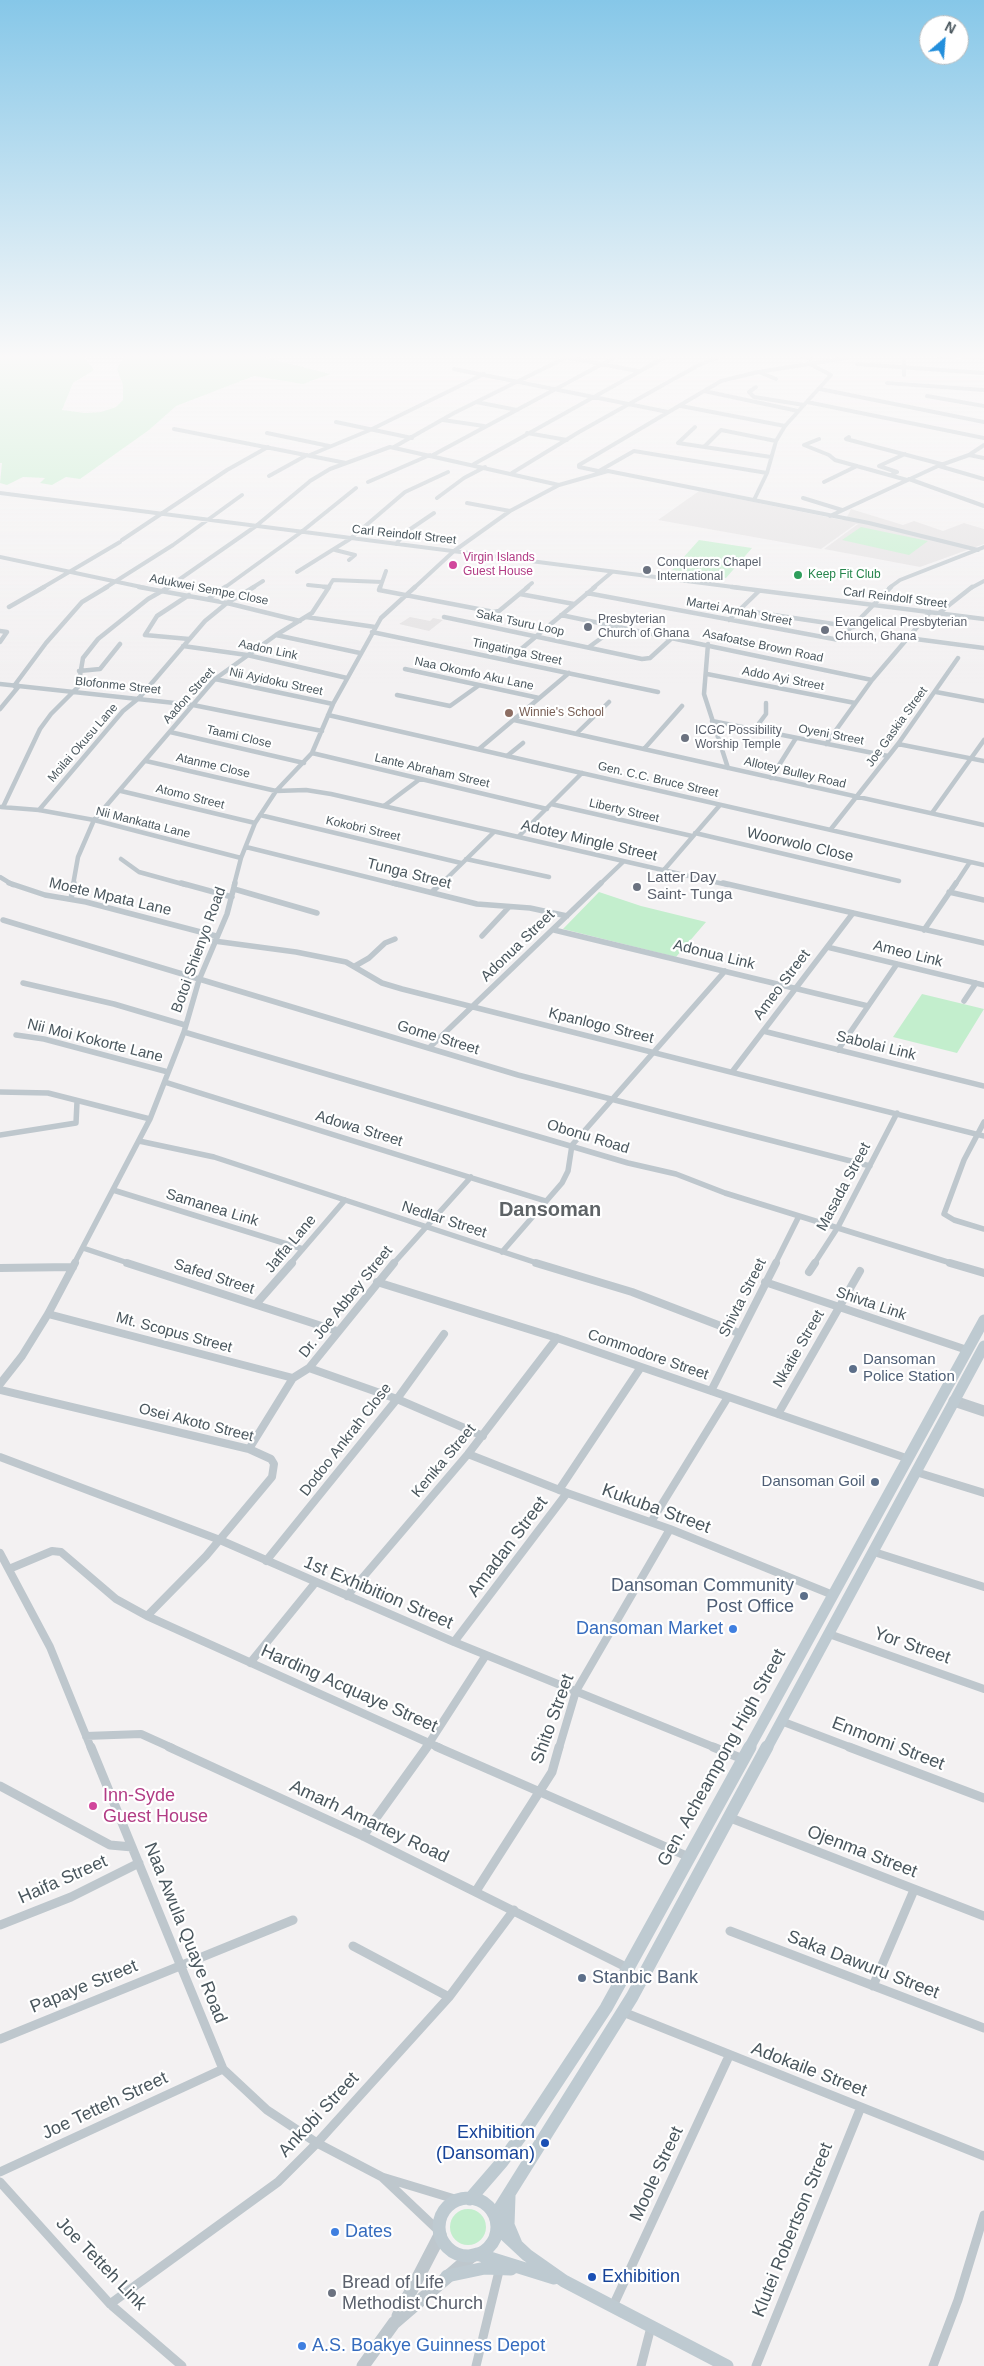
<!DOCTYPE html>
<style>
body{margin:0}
#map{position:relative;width:984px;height:2366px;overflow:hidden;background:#f3f1f2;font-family:Helvetica,sans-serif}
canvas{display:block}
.north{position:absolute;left:919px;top:15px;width:50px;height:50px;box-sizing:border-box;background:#fff;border:1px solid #b7bcbf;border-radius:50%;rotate:27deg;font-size:14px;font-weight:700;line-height:20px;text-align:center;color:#4a575e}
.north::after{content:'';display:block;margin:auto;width:18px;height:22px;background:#238fdc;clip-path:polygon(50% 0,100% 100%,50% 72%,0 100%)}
</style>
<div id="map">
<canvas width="984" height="2366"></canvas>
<div class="north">N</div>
</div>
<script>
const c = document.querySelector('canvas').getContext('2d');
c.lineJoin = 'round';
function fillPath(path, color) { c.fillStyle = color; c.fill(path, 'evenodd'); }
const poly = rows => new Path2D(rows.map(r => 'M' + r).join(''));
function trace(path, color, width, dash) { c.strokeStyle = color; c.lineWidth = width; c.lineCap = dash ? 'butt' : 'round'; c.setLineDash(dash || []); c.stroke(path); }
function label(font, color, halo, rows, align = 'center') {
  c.font = font + ' Helvetica,sans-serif'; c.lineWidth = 4.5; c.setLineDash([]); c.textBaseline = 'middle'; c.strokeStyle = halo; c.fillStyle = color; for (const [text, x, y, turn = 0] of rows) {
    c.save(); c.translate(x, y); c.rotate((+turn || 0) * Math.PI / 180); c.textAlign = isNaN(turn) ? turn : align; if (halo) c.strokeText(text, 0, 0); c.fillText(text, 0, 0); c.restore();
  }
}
fillPath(poly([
 [699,491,842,520,847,517,851,509,903,525,914,521,943,531,964,523,984,529,984,544,920,567,824,549,858,524,856,524,821,549,658,520],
 [410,617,430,621,433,618,443,620,429,631,399,624]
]), '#e4e2e3');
fillPath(poly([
 [0,355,83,355,94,370,73,383,62,410,85,413,101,412,116,407,123,400,123,385,117,369,125,355,255,355,330,374,303,384,254,376,176,406,149,430,80,479,66,477,52,485,40,483,45,478,23,477,7,485,0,483,2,463,0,463],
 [861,527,928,541,909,555,842,540],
 [699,540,752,548,726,578,672,570],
 [599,892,641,906,706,922,676,957,563,929],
 [922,994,984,1009,957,1053,893,1037],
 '450 2227a18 18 0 1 1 36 0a18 18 0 1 1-36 0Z'
]), '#c3eecd');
trace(poly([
 [554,355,638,371],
 [801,355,810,359],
 [904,355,904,375],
 [934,355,984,358],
 [857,364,984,373],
 [454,369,668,412],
 [759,372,776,379],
 [887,383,984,390],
 [756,387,749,392,754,397,804,405],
 [820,389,984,422],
 [704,391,798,411],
 [927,396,984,406],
 [476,402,517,410],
 [807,402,984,438],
 [681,406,785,426],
 [443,420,484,426],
 [336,422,412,438],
 [695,427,678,443,771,457],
 [174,429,346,463],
 [267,433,329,446],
 [527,433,567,440],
 [849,437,846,439,941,464],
 [819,439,804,445,829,455,835,460,907,480],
 [394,447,454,413,571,355],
 [704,447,721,430,776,441],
 [310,455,370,430,484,374],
 [433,455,619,355],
 [969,455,984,458],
 [474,464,669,355],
 [939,466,984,479],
 [599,471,634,451,767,473],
 [603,472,579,467,579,465,721,381,758,372,847,358,847,355],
 [512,473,579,432,697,366,723,355],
 [891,475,897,472,879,466,905,454],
 [269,476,307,455],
 [909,479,984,506],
 [310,481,330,469,390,447,559,485],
 [368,482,430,455],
 [824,482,857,466],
 [0,493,741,588],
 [437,498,464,478,485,467],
 [803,498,842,510],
 [754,500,767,473,776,441,785,426,831,375,808,363],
 [467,503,510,511],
 [830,516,938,466,969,455,984,445],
 [122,540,227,470,268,447],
 [396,544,406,532,434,513],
 [335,550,355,555,349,560],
 [0,557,146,588],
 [297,572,350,539,405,492,448,472],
 [308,585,328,587],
 [42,588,120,542],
 [105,588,173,545,242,495],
 [167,588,256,526,309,482],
 [224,588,300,533,356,488],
 [252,588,263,581],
 [328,588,333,580,382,582],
 [380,588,386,571],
 [414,588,454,551,510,511,559,485,608,471,869,523,978,550],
 [526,588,532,583],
 [593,588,612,572],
 [889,588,900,580,984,547],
 [971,588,984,581]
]), '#bec7cd', 4);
trace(poly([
 [139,587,227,603,300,621],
 [324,587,328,587],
 [380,587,379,590,494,612,499,611,528,587],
 [732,587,984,619],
 [587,593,839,640,891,587],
 [520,594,574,604],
 [189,595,157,616,145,635,189,639],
 [208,599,225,587],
 [9,607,44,587],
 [740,610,854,627],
 [939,613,972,587],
 [561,615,872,680],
 [306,617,375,627],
 [444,617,642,659,650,658,673,637],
 [729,620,759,591],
 [0,631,7,632,0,642],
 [372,632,658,692],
 [276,635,360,653],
 [908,638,984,648],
 [708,644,704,694,728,768],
 [183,646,247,655,347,678],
 [589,647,618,626],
 [508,660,595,587],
 [405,669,539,698],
 [79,671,100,669,120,644],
 [707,674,855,703],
 [215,679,333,704],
 [0,684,193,705,322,731],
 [14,686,46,643,82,602,107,587],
 [936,692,984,701],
 [397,695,450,706,478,686],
 [0,709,19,686],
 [328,715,984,865],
 [514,720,984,825],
 [712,721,888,756],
 [754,730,766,714,766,703],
 [170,732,304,763],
 [576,734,609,702],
 [826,744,872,680,930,612],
 [898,744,984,761],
 [479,749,569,673],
 [644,749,682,706],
 [312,753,547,809],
 [507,756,523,743],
 [146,761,276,791,306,790,331,794,728,885],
 [771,778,796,738],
 [121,791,255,823],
 [551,804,692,836],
 [384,806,420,779],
 [1,807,39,810,94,820,241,858],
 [3,807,40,729,51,714,78,687,83,658,98,639,148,599,169,587],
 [39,810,123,711,139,698,205,621,227,603,254,587],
 [932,813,984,740],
 [260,815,461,863],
 [831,829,898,744,958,658],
 [695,833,899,881],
 [518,837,582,773],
 [246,847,399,885],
 [121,859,139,872,186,885],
 [466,859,549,877],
 [663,871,720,805],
 [0,877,13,885],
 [73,885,78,857,94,820,215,679,276,635,312,613,329,587],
 [234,885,241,858,255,823,276,791,312,753,333,704,381,618,415,587],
 [440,885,494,832],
 [599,885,623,862],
 [955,885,970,862]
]), '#bec7cd', 4.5);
trace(poly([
 [9,883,45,895,86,902,216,936],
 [181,883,232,897],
 [393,883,477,904,530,908,567,916],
 [723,883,984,943],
 [234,889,317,913],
 [432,892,441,883],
 [949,892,984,900],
 [71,899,74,883],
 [3,920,518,1075,870,1166],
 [554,930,868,1006],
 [924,930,956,883],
 [482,936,509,907],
 [214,941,296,952,346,962,382,983,402,989,984,1136],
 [827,947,984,985],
 [355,966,369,958,385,943,395,939],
 [23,983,114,1004,185,1025],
 [964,1001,976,983],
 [763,1031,984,1086],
 [184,1032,628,1163,676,1174,725,1193,954,1264],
 [16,1035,44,1039,168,1072],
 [429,1048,601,883],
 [838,1050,897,964],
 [732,1072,853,913],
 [165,1082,546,1201],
 [0,1092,48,1093,150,1119],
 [984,1122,964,1160,944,1214,954,1220,984,1229],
 [0,1135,76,1123,77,1102],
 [139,1141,214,1157,540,1264],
 [113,1190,303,1249],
 [83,1248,131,1264],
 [502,1252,562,1183,568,1171,572,1145,725,971],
 [74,1264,150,1119,184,1032,199,980,227,914,235,883],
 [290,1264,345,1200],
 [393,1264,471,1177],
 [775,1264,799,1216],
 [814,1264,838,1227,897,1113]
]), '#bec7cd', 5.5);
trace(poly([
 [127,1263,337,1331],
 [536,1263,632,1292,739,1333],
 [950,1263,984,1273],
 [0,1268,73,1267],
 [809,1272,815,1263],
 [377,1282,557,1338,909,1459],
 [765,1282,967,1350],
 [256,1304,292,1263],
 [48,1314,293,1378],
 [309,1368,397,1399,483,1436],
 [0,1384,22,1356,48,1314,75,1263],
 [0,1390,249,1449,271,1459,274,1464,272,1477,206,1556,147,1616],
 [711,1391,776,1263],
 [778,1414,860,1271],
 [249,1449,293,1378,309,1368,394,1263],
 [468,1454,567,1493,670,1529,833,1595],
 [0,1457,220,1540,454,1642,716,1748],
 [916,1472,984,1493],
 [559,1490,641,1367],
 [651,1522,728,1397],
 [874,1552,984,1587],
 [0,1553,50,1647,91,1748],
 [266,1561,397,1399,444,1334],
 [9,1569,52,1551,61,1552,116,1599,147,1616,440,1748],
 [347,1596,468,1454,557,1338],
 [829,1634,984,1689],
 [454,1642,567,1493],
 [250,1663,315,1583],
 [781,1721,852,1748],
 [86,1736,141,1734,172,1748],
 [426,1748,486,1655],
 [559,1748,576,1691,670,1529]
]), '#bec7cd', 8);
trace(poly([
 [91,1747,223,2069,267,2110,317,2143,382,2177,458,2200],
 [169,1747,363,1836,628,1968],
 [437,1747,689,1857],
 [713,1747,743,1759],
 [849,1747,984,1798],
 [0,1786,110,1845,132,1847],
 [728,1817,984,1916],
 [363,1836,427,1747],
 [476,1891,552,1772,559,1747],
 [0,1925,71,1897,139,1863],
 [730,1931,984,2028],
 [353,1946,449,1997],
 [873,1986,914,1890],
 [623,2012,984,2156],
 [0,2039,293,1920],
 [0,2172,223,2069],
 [383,2178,440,2232],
 [0,2182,110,2304,182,2366],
 [110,2304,278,2182,317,2143,449,1997,514,1910],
 [613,2306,729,2056],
 [476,2366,500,2267],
 [641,2366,651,2327],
 [756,2366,861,2107],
 [933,2366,958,2300,984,2215]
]), '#bec7cd', 9);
trace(poly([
 [954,1401,984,1411]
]), '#bec7cd', 11);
trace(poly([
 [398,2316,440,2235],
 [363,2366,394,2323,473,2255]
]), '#bec7cd', 13);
trace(poly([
 [749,1748,984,1320],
 [767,1748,984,1346]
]), '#becad1', 11);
trace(poly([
 [509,2196,508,2225,516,2244],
 '439 2227a29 29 0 1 1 58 0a29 29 0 1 1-58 0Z',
 [470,2199,502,2162,530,2123,606,2008,750,1747],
 [495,2216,632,1997,767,1747],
 [498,2228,527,2255,564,2281,727,2366],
 [477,2254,554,2278],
 [447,2276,485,2268,511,2269]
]), '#becad1', 13);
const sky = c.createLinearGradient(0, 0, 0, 686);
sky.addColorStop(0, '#86c7e8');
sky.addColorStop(0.52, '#faf9f9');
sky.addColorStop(1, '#faf9f900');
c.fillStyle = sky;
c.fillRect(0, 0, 984, 686);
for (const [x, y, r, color] of [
 [453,565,5,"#d1479c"],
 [647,570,5,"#6b7280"],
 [798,575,5,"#2e9e5b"],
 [588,627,5,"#6b7280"],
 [825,630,5,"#6b7280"],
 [509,713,5,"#8d6e63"],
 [685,738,5,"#6b7280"],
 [637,887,5,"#6b7280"],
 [853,1369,5,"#5c6f8a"],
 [875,1482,5,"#5c6f8a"],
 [804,1596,5,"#5c6f8a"],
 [733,1629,5,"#3f7fe0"],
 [93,1806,5,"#d1479c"],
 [582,1978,5,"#5c6f8a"],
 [545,2143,5,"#1a4fb4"],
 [335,2232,5,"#3f7fe0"],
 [592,2277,5,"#1a4fb4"],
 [332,2293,5,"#6b7280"],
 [302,2346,5,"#3f7fe0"]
]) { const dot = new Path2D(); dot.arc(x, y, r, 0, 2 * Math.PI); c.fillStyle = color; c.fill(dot); trace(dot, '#fff', 2); }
label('12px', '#4a575e', '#fff', [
 ["Carl Reindolf Street",404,535,6],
 ["Adukwei Sempe Close",209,590,11],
 ["Carl Reindolf Street",895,598,7],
 ["Martei Armah Street",739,612,11],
 ["Saka Tsuru Loop",520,623,12],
 ["Asafoatse Brown Road",763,646,12],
 ["Aadon Link",268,650,12],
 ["Tingatinga Street",517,652,12],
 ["Naa Okomfo Aku Lane",474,674,12],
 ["Addo Ayi Street",783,679,11],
 ["Nii Ayidoku Street",276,682,12],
 ["Blofonme Street",118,686,6],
 ["Aadon Street",189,696,-48],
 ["Joe Gaskia Street",897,727,-54],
 ["Oyeni Street",831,735,11],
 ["Taami Close",239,737,13],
 ["Moilai Okusu Lane",83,743,-49],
 ["Atanme Close",213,766,13],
 ["Lante Abraham Street",432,771,13],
 ["Allotey Bulley Road",795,773,13],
 ["Gen. C.C. Bruce Street",658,780,13],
 ["Atomo Street",190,797,14],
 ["Liberty Street",624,811,13],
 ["Nii Mankatta Lane",143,823,14],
 ["Kokobri Street",363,829,13]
]);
label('12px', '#b23c85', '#fff', [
 ["Virgin Islands",463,558],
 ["Guest House",463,572]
], 'left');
label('12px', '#5b616d', '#fff', [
 ["Conquerors Chapel",657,563],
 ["International",657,577],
 ["Presbyterian",598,620],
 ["Church of Ghana",598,634],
 ["Evangelical Presbyterian",835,623],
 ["Church, Ghana",835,637],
 ["ICGC Possibility",695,731],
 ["Worship Temple",695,745]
], 'left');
label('12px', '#27864d', '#fff', [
 ["Keep Fit Club",808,575]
], 'left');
label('12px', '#785e54', '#fff', [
 ["Winnie's School",519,713]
], 'left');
label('15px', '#4a575e', '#fff', [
 ["Adotey Mingle Street",589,841,13],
 ["Woorwolo Close",800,845,13],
 ["Tunga Street",409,874,14],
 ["Moete Mpata Lane",110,897,13],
 ["Adonua Street",518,946,-44],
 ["Botoi Shienyo Road",199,950,-70],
 ["Ameo Link",908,954,14],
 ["Adonua Link",714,955,14],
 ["Ameo Street",782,985,-53],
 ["Kpanlogo Street",601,1026,14],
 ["Gome Street",438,1038,17],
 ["Nii Moi Kokorte Lane",95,1041,14],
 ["Sabolai Link",876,1046,14],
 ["Adowa Street",359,1129,17],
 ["Obonu Road",588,1137,17],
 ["Masada Street",844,1187,-62],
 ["Samanea Link",212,1208,17],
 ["Nedlar Street",444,1220,18],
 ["Jaffa Lane",291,1244,-50],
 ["Safed Street",214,1277,18],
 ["Shivta Street",743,1298,-63],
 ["Dr. Joe Abbey Street",346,1302,-51],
 ["Shivta Link",871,1304,19],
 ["Mt. Scopus Street",174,1333,15],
 ["Nkatie Street",799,1349,-60],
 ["Commodore Street",648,1355,19],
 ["Osei Akoto Street",196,1423,14],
 ["Dodoo Ankrah Close",346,1440,-52],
 ["Kenika Street",444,1461,-50]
]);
label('15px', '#5b616d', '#fff', [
 ["Latter Day",647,878],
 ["Saint- Tunga",647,895]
], 'left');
label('15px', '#4e5e75', '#fff', [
 ["Dansoman",863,1360],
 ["Police Station",863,1377],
 ["Dansoman Goil",865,1482,"right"]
], 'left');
label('18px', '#4a575e', '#fff', [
 ["Kukuba Street",656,1509,20],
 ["Amadan Street",508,1547,-53],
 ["1st Exhibition Street",378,1593,23],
 ["Yor Street",912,1646,19],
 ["Harding Acquaye Street",349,1689,24],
 ["Shito Street",553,1719,-70],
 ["Enmomi Street",888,1744,21],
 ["Gen. Acheampong High Street",722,1758,-61],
 ["Amarh Amartey Road",369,1822,25],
 ["Ojenma Street",862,1852,21],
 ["Haifa Street",63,1880,-24],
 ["Naa Awula Quaye Road",185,1933,68],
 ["Saka Dawuru Street",863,1965,21],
 ["Papaye Street",84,1987,-22],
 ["Adokaile Street",809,2070,21],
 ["Joe Tetteh Street",105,2106,-25],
 ["Ankobi Street",319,2115,-47],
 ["Moole Street",657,2174,-65],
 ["Klutei Robertson Street",793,2230,-68],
 ["Joe Tetteh Link",101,2264,46]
]);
label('18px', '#4e5e75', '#fff', [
 ["Dansoman Community",794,1586],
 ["Post Office",794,1607],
 ["Stanbic Bank",592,1978,"left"]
], 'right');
label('18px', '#366cbe', '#fff', [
 ["Dansoman Market",723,1629,"right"],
 ["Dates",345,2232],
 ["A.S. Boakye Guinness Depot",312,2346]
], 'left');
label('18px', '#b23c85', '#fff', [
 ["Inn-Syde",103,1796],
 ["Guest House",103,1817]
], 'left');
label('18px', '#164399', '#fff', [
 ["Exhibition",535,2133],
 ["(Dansoman)",535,2154],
 ["Exhibition",602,2277,"left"]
], 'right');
label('18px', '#5b616d', '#fff', [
 ["Bread of Life",342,2283],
 ["Methodist Church",342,2304]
], 'left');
label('bold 20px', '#5e6366', '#fff', [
 ["Dansoman",550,1210]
]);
</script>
